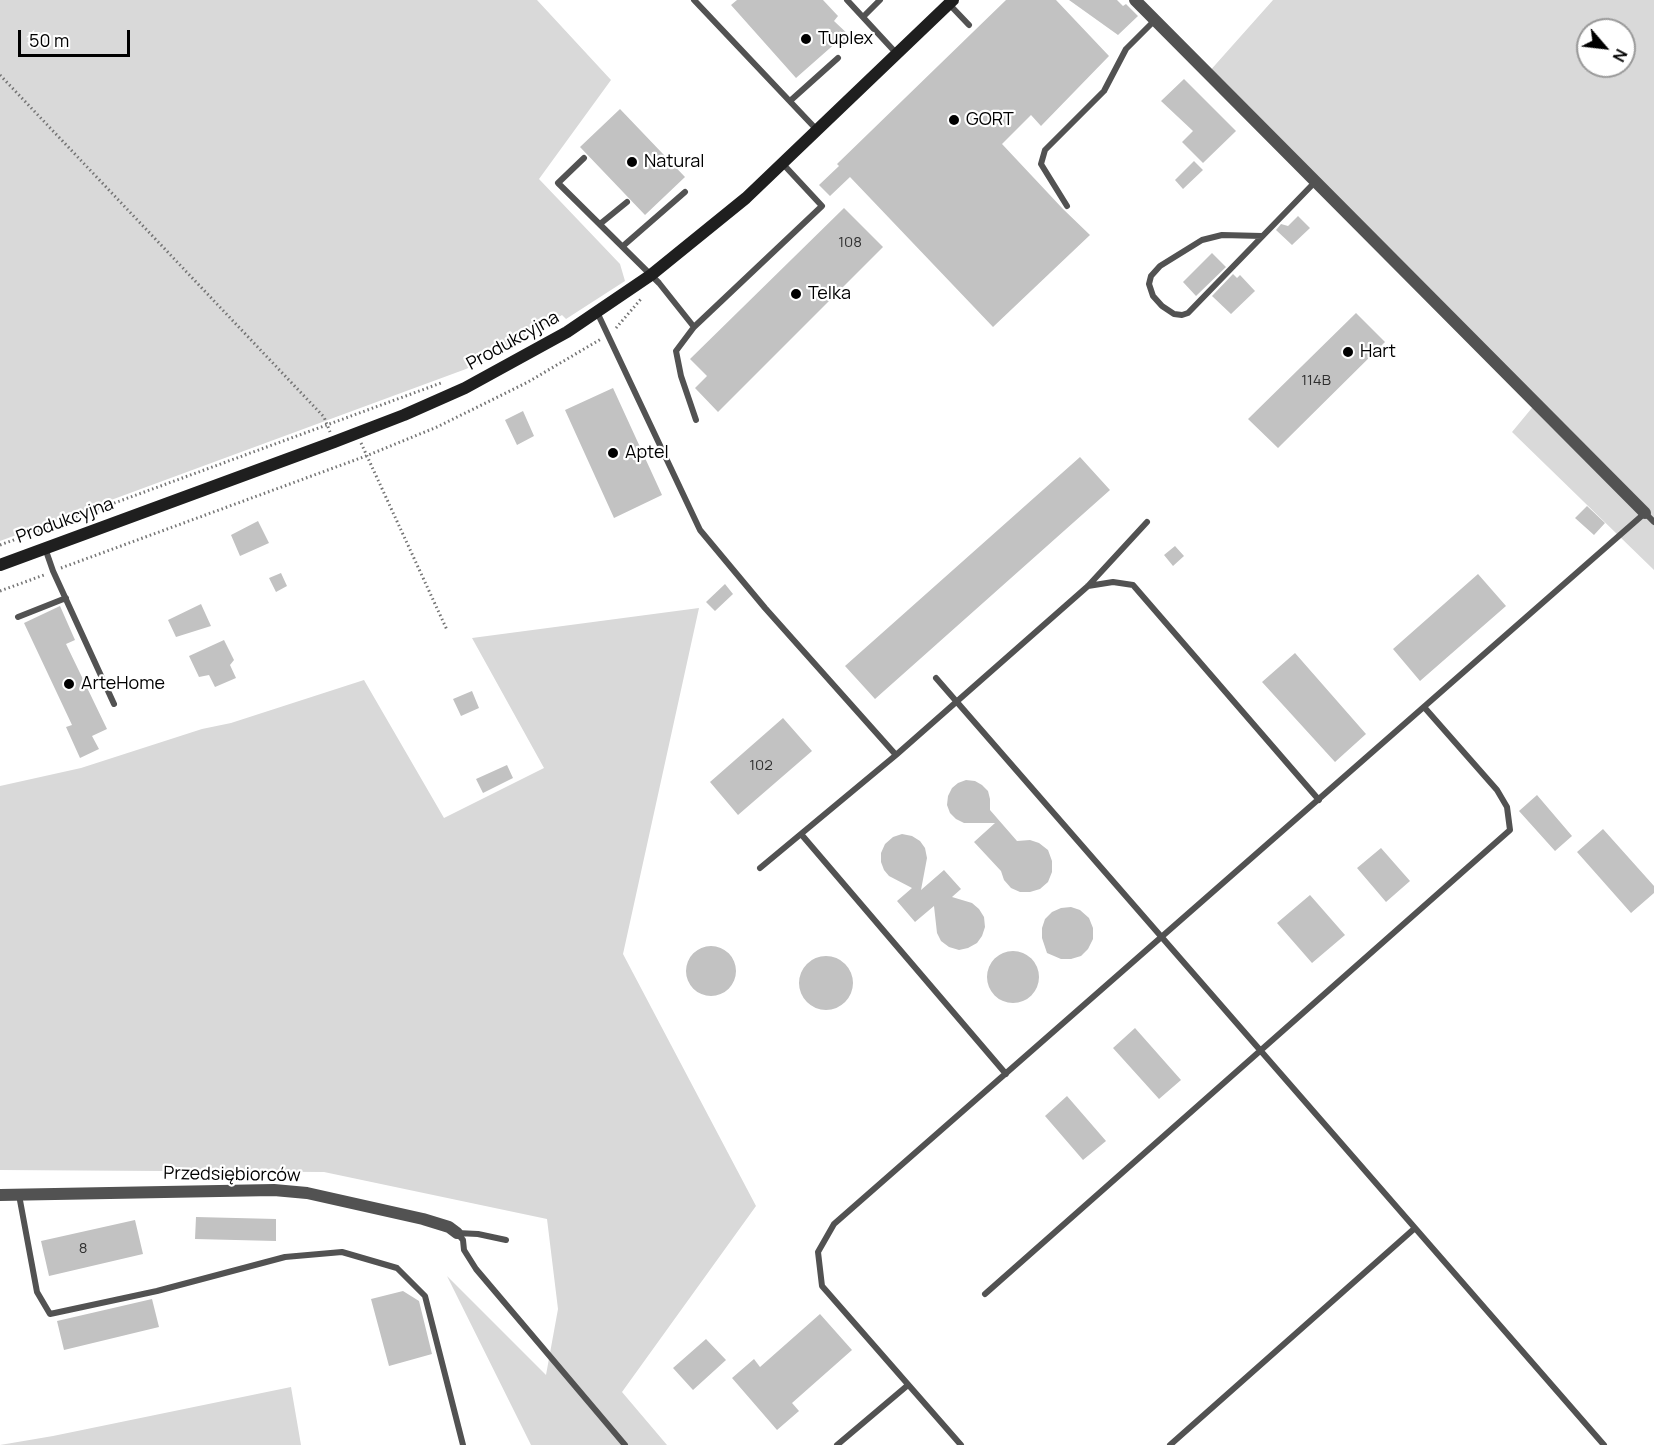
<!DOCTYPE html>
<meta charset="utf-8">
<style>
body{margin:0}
#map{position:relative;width:1654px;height:1445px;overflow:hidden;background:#fff;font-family:Manrope,sans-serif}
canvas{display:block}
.north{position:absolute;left:1576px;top:18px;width:60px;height:60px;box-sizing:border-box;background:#fff;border:2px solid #999;border-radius:50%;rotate:118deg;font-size:16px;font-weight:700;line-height:24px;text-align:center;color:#000}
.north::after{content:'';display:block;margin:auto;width:21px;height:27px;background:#000;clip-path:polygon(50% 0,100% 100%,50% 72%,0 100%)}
.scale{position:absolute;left:18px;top:30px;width:112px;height:27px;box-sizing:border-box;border:3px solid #000;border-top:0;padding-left:8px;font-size:18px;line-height:21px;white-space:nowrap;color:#000;-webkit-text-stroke:4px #fff;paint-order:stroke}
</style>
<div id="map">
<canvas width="1654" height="1445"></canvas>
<div class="north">N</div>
<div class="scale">50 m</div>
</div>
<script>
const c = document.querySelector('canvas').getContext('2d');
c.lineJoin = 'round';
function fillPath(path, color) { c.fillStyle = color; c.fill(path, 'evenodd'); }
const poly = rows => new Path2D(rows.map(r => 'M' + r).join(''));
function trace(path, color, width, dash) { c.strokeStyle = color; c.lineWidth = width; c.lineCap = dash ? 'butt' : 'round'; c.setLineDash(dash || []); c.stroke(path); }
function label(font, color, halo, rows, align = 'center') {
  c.font = font + ' Manrope,sans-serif'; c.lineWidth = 4.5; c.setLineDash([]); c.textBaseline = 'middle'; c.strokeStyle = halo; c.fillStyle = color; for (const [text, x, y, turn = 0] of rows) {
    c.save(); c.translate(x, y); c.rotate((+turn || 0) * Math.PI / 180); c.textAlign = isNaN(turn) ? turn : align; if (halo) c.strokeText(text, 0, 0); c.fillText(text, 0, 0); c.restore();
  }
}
fillPath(poly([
 [0,0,537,0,611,80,539,179,620,264,625,281,566,319,562,315,503,350,501,346,478,359,479,363,466,369,0,541],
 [1273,0,1654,0,1654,570,1512,432,1536,403,1208,73],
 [1588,30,1624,30,1624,66,1588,66],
 [699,608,623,954,756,1206,622,1392,667,1445,531,1445,447,1276,546,1375,558,1309,547,1219,324,1172,0,1170,0,786,81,768,202,729,231,723,364,680,444,818,544,768,472,638],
 [291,1387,301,1445,0,1445,53,1436]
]), '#d9d9d9');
fillPath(poly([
 [737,0,823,0,838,16,834,21,852,38,843,47,838,41,796,78,731,5],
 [1006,0,1056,0,1109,56,1041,126,1031,115,1002,144,1063,209,1090,235,993,327,850,177,830,196,819,185,839,166,837,164],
 [1069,0,1117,0,1123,6,1126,4,1138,16,1118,35],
 [1184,79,1236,131,1203,163,1182,142,1193,131,1161,101],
 [620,109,685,177,645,215,580,147],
 [1194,161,1203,170,1183,189,1175,180],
 [844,208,883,247,718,412,695,388,707,376,690,359],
 [1298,216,1310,228,1292,245,1276,230,1281,224,1288,226],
 [1212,253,1226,267,1196,296,1183,282],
 [1233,274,1237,278,1240,275,1255,291,1231,314,1212,296],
 [1356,313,1385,342,1278,448,1248,419],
 [613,388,662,495,614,518,565,410],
 [523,411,534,436,517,445,505,420],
 [1080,457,1110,490,875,699,845,666],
 [1587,506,1605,523,1594,535,1575,518],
 [258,521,269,543,240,556,231,535],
 [1175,546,1184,556,1173,566,1164,555],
 [281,573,287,586,276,592,269,578],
 [1478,574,1506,606,1420,681,1393,649],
 [725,584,733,594,715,611,706,602],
 [201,604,211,626,176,637,168,620],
 [60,606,75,640,66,644,107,729,92,736,99,749,80,758,66,727,72,725,24,623],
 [224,640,234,660,230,665,236,678,215,687,209,675,199,677,189,656],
 [1295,653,1366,734,1335,762,1262,682],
 [472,691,479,708,461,716,453,699],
 [783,718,812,751,738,815,710,782],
 [507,765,513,778,483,793,476,779],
 [966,780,975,781,982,785,988,791,990,799,990,810,1017,841,1030,840,1039,843,1048,850,1052,861,1052,872,1048,882,1040,889,1030,892,1020,892,1011,888,1004,880,1001,871,974,842,995,823,964,823,956,819,950,813,947,805,948,796,952,788,958,783],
 [1537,795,1572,836,1555,851,1519,811],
 [1603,829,1654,886,1654,893,1631,913,1577,852],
 [902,834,912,836,920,841,925,848,927,858,921,890,944,870,961,889,952,897,972,903,979,909,984,917,985,927,982,936,977,943,968,948,959,950,949,947,941,941,937,933,934,906,915,922,897,901,912,888,889,876,884,870,881,862,881,853,885,844,893,837],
 [1381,848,1410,881,1386,902,1357,868],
 [1310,895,1345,935,1312,963,1277,923],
 [1071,907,1080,910,1089,918,1093,928,1093,939,1088,949,1081,956,1071,959,1061,959,1047,953,1042,938,1042,928,1045,919,1052,912,1061,908],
 '686 971a25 25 0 1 1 50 0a25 25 0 1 1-50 0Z',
 '987 977a26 26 0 1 1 52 0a26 26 0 1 1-52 0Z',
 '799 983a27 27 0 1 1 54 0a27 27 0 1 1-54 0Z',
 [1135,1028,1181,1080,1159,1099,1113,1048],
 [1067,1096,1106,1141,1083,1160,1045,1116],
 [196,1217,276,1219,276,1241,195,1239],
 [135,1220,143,1254,49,1276,41,1241],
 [403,1291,419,1301,432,1354,389,1366,371,1299],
 [152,1299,159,1327,64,1350,57,1321],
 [820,1314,852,1350,792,1403,799,1411,777,1430,732,1378,754,1359,760,1367],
 [706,1339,726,1360,693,1390,673,1368]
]), '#c2c2c2');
trace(poly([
 [0,75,324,417,330,432],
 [616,328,641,299],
 [361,443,447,630],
 [0,545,441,383],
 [61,568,366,456,437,427,528,382,601,339],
 [0,591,44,575]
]), '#747474', 3, [1.5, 3]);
trace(poly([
 [694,0,817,130],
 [847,0,897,54],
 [949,4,969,25],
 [863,17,880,0],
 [790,101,838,58],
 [584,158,558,183,659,283,694,327],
 [1067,206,1041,164,1045,150,1104,91,1126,49,1155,20],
 [600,224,627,202],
 [1262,236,1222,235,1202,240,1160,266,1151,276,1149,284,1153,296,1162,306,1174,314,1182,315,1188,313,1315,182],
 [623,246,685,192],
 [597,312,700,530,765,608,896,755,760,868],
 [696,420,681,376,676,351,694,327,822,206,783,164],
 [45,548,53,571,114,704],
 [1088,586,1113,582,1133,585,1319,800],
 [18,617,66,598],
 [936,678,1604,1445],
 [896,755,1088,586,1147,522],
 [801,834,1006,1074],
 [19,1195,37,1292,50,1314,157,1291,285,1257,342,1252,397,1268,425,1296,463,1445],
 [457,1233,463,1240,464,1250,476,1269,625,1445],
 [457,1233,478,1234,506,1240],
 [985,1294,1510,830,1507,807,1497,790,1424,707],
 [837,1445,908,1385],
 [961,1445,822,1286,818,1252,834,1224,1645,513,1654,522],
 [1170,1445,1415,1228]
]), '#525252', 6);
trace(poly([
 [1135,0,1645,513],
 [0,1195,274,1190,307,1193,423,1219,449,1227,457,1233]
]), '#525252', 12);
trace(poly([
 [0,565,334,442,404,415,465,388,567,332,651,275,746,198,953,0]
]), '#1f1f1f', 12);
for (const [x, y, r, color] of [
 [806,39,6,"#000"],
 [954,120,6,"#000"],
 [632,162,6,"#000"],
 [796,294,6,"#000"],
 [1348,352,6,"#000"],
 [613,453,6,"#000"],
 [69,684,6,"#000"]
]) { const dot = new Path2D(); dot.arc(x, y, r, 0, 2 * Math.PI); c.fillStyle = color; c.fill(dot); trace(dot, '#fff', 2); }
label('15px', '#303030', null, [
 ["108",850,243],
 ["114B",1316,381],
 ["102",761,766],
 ["8",83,1249]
]);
label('18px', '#000', '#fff', [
 ["Tuplex",818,39],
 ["GORT",966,120],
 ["Natural",644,162],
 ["Telka",808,294],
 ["Hart",1360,352],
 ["Aptel",625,453],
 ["ArteHome",81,684]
], 'left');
label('18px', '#000', '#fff', [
 ["Produkcyjna",513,341,-29],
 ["Produkcyjna",65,521,-20],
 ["Przedsiębiorców",232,1175,1]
]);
</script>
